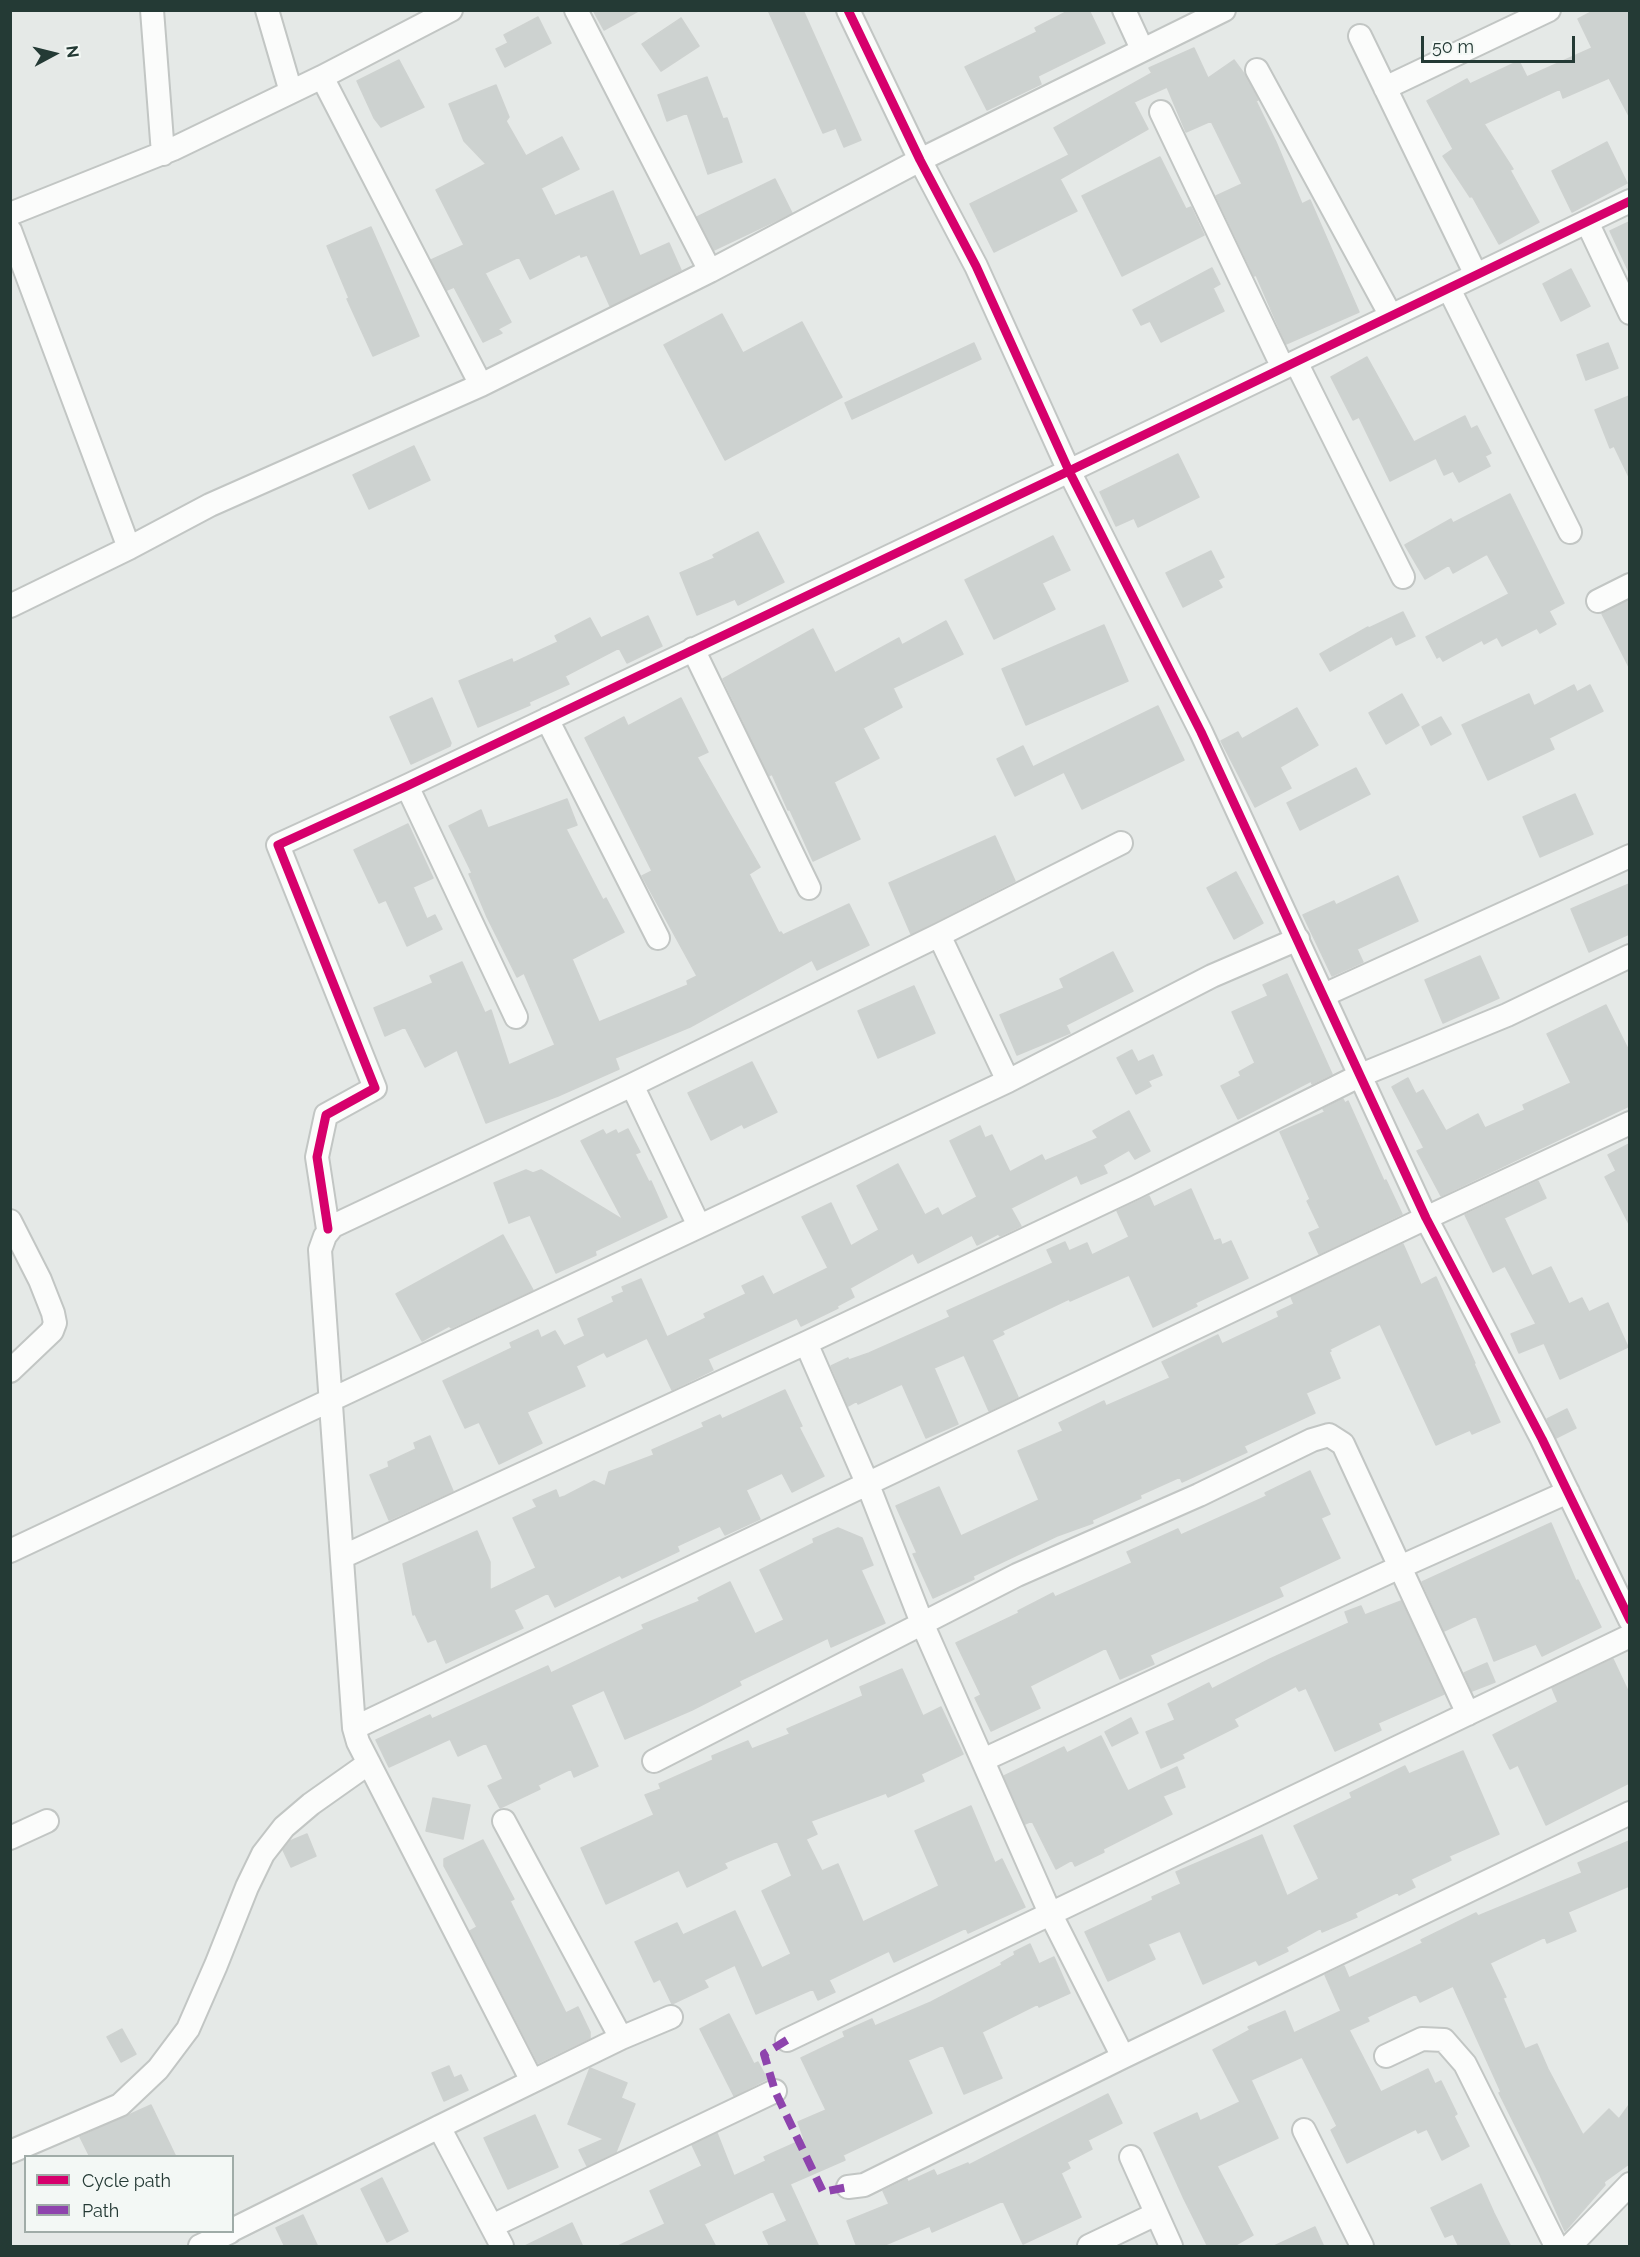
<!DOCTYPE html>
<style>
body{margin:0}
#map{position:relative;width:1640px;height:2257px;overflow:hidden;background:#e5e9e7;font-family:Raleway,sans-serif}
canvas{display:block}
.frame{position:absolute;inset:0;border:12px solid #243a35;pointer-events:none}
.legend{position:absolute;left:24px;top:2155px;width:210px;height:78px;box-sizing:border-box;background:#f3f8f5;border:2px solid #a0aca8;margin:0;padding:8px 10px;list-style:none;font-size:18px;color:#243a35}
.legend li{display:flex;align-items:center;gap:12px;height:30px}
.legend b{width:30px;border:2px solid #a0aca8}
.north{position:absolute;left:24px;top:24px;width:60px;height:60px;-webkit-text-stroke:4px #f3f8f5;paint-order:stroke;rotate:83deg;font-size:16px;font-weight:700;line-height:24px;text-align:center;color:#243a35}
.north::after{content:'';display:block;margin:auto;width:21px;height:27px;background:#243a35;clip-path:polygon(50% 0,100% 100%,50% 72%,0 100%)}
.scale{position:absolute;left:1421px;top:36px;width:154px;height:27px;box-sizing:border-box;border:3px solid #243a35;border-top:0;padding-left:8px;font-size:18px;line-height:21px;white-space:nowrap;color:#243a35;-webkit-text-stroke:4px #f3f8f5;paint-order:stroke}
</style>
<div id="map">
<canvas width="1640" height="2257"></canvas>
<div class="frame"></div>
<ul class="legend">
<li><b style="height:8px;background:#d6006c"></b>Cycle path</li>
<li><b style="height:8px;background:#8e44ad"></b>Path</li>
</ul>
<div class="north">N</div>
<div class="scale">50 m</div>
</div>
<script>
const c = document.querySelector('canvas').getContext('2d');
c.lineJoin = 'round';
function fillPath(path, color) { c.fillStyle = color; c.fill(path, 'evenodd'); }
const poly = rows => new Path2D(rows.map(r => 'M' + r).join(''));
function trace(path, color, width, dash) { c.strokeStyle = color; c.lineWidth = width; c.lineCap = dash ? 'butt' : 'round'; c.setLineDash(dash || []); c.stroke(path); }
const building = poly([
 [593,10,640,10,604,30,593,10],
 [768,10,803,10,861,140,844,147,836,128,823,133,768,10],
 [1070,10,1089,10,1105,43,1038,76,1041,84,987,110,965,67,1037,32,1035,28,1070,10],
 [1595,10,1629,10,1629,116,1609,78,1563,98,1560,89,1484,124,1513,169,1510,170,1539,222,1499,244,1472,196,1470,197,1443,156,1453,149,1427,101,1467,79,1470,84,1519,61,1527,77,1592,48,1578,19,1595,10],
 [538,17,551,43,505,67,496,49,508,43,504,35,538,17],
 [681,18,699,46,661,71,642,44,681,18],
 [1194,48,1208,78,1234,60,1245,75,1258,100,1256,101,1276,142,1302,204,1310,200,1359,312,1286,344,1256,275,1254,276,1216,196,1242,184,1211,121,1186,132,1167,87,1134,102,1148,129,1060,179,1077,211,994,252,970,204,1069,155,1054,128,1152,73,1149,68,1194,48],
 [399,60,424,107,381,127,374,118,357,81,399,60],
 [707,77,723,119,727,118,742,162,708,174,687,113,667,121,658,95,707,77],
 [496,85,509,117,506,121,526,156,562,137,579,169,541,188,555,216,613,191,640,256,669,243,681,270,610,306,587,255,581,257,580,254,530,279,519,257,485,273,511,322,498,329,502,333,483,342,454,287,447,290,431,260,464,245,436,190,486,164,464,141,449,104,496,85],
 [1607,142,1627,183,1572,212,1552,171,1607,142],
 [1160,157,1186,209,1191,207,1204,235,1122,276,1082,196,1160,157],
 [775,179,792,213,714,250,697,217,775,179],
 [1629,222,1629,272,1610,231,1629,222],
 [371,227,419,336,373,356,347,299,349,298,327,246,371,227],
 [1212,268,1220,284,1213,288,1224,311,1161,342,1150,321,1141,325,1133,310,1212,268],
 [1571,269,1590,306,1561,321,1543,284,1571,269],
 [722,314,743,353,802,322,842,397,725,460,664,345,722,314],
 [974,343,981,359,852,419,845,403,974,343],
 [1608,343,1618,368,1586,380,1577,355,1608,343],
 [1367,357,1414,442,1465,416,1471,429,1477,426,1491,453,1485,456,1490,466,1459,482,1453,471,1444,475,1436,458,1390,481,1359,417,1353,420,1331,377,1367,357],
 [1629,396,1629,477,1614,446,1610,448,1595,410,1629,396],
 [414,446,430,480,369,509,353,475,414,446],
 [1178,454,1199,497,1138,527,1134,518,1116,526,1100,492,1178,454],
 [1510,494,1564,603,1549,611,1556,624,1540,633,1537,628,1502,646,1497,637,1484,644,1482,640,1443,661,1440,656,1437,658,1426,637,1509,594,1487,554,1453,573,1449,565,1425,579,1405,545,1451,519,1453,523,1510,494],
 [758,532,784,582,738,605,735,599,697,615,680,573,715,558,713,555,758,532],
 [1053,536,1070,570,1042,583,1055,609,994,639,965,580,1053,536],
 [1211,551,1224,577,1218,580,1222,587,1183,607,1166,573,1211,551],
 [1629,600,1629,667,1602,614,1629,600],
 [1403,612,1415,636,1396,645,1392,636,1330,671,1320,654,1368,627,1369,628,1403,612],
 [648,616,662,646,627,663,619,648,565,676,569,684,529,702,530,705,478,727,459,681,512,659,513,663,558,642,555,636,590,618,601,638,648,616],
 [946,621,963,654,893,688,902,707,863,728,879,758,834,782,860,839,813,861,790,810,788,810,772,774,769,776,723,679,813,629,835,673,899,638,902,645,946,621],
 [1104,625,1128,681,1026,725,1002,669,1104,625],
 [1574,685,1577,692,1590,685,1603,711,1549,738,1554,749,1488,780,1462,725,1529,694,1534,706,1574,685],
 [1402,694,1419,725,1386,744,1369,713,1402,694],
 [432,698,451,743,450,746,411,764,390,717,432,698],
 [681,698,708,752,697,757,760,867,749,874,779,933,781,932,783,935,849,904,869,945,817,970,812,960,690,1027,615,1058,619,1069,558,1096,486,1123,457,1050,425,1067,405,1027,385,1036,374,1008,433,983,430,976,462,962,485,1013,491,1010,509,1065,555,1045,524,973,517,977,487,917,469,874,472,873,449,826,481,810,488,828,567,799,577,825,566,829,603,900,606,898,624,932,572,959,599,1022,688,985,687,981,697,976,642,876,652,871,585,738,624,717,628,726,681,698],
 [1158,706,1184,760,1082,809,1064,772,1015,796,997,759,1023,746,1033,767,1158,706],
 [1297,708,1318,745,1280,767,1291,788,1255,807,1221,741,1238,732,1242,739,1297,708],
 [1441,717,1451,734,1431,745,1422,727,1441,717],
 [1356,768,1370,794,1300,830,1287,803,1356,768],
 [1575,794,1593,834,1540,857,1523,817,1575,794],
 [408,824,433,878,413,887,427,919,435,915,442,929,407,946,386,900,379,903,354,850,408,824],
 [995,836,1015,881,911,934,889,883,995,836],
 [1236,872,1263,923,1234,939,1207,888,1236,872],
 [1398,876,1418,921,1357,949,1363,962,1332,976,1303,915,1334,901,1336,905,1398,876],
 [1629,884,1629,934,1589,952,1571,909,1629,884],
 [1113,952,1133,991,1066,1025,1070,1033,1017,1055,1000,1015,1064,988,1060,979,1113,952],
 [1480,956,1499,998,1443,1023,1425,980,1480,956],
 [1287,974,1332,1074,1312,1084,1311,1081,1238,1119,1221,1086,1241,1076,1239,1072,1255,1063,1232,1012,1268,996,1263,985,1287,974],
 [914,986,935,1033,878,1058,858,1011,914,986],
 [1606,1005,1629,1051,1629,1106,1441,1196,1417,1151,1424,1148,1392,1087,1408,1078,1416,1094,1423,1090,1446,1131,1478,1114,1485,1128,1525,1110,1523,1105,1571,1083,1547,1034,1606,1005],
 [1132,1050,1138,1062,1153,1055,1162,1075,1148,1081,1151,1086,1136,1094,1117,1058,1132,1050],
 [752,1062,777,1112,744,1128,742,1124,711,1140,688,1093,752,1062],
 [1343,1099,1345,1103,1348,1101,1384,1181,1386,1180,1402,1214,1319,1254,1309,1233,1320,1228,1307,1201,1310,1199,1280,1132,1325,1112,1323,1109,1343,1099],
 [1129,1111,1150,1151,1135,1159,1129,1150,1103,1165,1107,1173,1081,1184,1077,1175,1011,1208,1021,1226,1000,1236,998,1234,977,1245,972,1235,918,1263,913,1253,850,1288,854,1297,837,1306,838,1308,801,1326,797,1318,708,1359,713,1370,672,1390,647,1338,607,1357,604,1352,576,1366,585,1386,527,1412,542,1443,499,1464,479,1422,465,1428,443,1381,512,1348,510,1343,538,1330,541,1338,555,1331,564,1346,585,1336,578,1319,614,1302,612,1297,624,1292,622,1287,641,1279,667,1337,706,1318,704,1314,746,1294,742,1286,763,1276,773,1295,828,1268,802,1217,831,1203,851,1246,879,1230,857,1186,898,1164,925,1215,938,1208,942,1216,977,1197,950,1141,980,1126,985,1138,992,1135,1010,1172,1042,1155,1045,1161,1098,1138,1093,1131,1129,1111],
 [628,1129,640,1152,635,1154,649,1182,651,1181,667,1217,595,1251,596,1255,556,1273,530,1215,509,1223,494,1183,526,1170,533,1173,541,1170,623,1220,581,1141,603,1130,606,1135,616,1130,618,1134,628,1129],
 [1629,1144,1629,1224,1605,1177,1616,1171,1608,1155,1629,1144],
 [1538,1181,1546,1198,1504,1218,1532,1276,1551,1267,1569,1304,1582,1298,1589,1312,1608,1303,1628,1347,1560,1379,1544,1343,1519,1353,1511,1334,1536,1324,1505,1266,1493,1272,1465,1215,1538,1181],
 [1191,1189,1214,1241,1220,1239,1222,1245,1231,1241,1248,1278,1195,1303,1197,1306,1153,1327,1129,1275,1070,1301,1069,1299,1002,1331,1004,1334,992,1340,1018,1397,989,1411,964,1355,934,1368,958,1424,926,1438,902,1384,858,1404,857,1401,848,1406,831,1366,848,1358,849,1360,869,1353,950,1317,947,1311,1053,1263,1047,1250,1065,1242,1069,1251,1087,1243,1092,1255,1129,1237,1117,1211,1149,1196,1154,1207,1191,1189],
 [503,1235,533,1290,451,1328,449,1326,422,1341,396,1294,503,1235],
 [1403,1244,1421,1285,1436,1277,1475,1363,1474,1364,1500,1422,1472,1434,1470,1430,1436,1445,1380,1324,1330,1349,1331,1351,1329,1352,1340,1378,1306,1393,1315,1413,1244,1446,1247,1452,1182,1482,1180,1477,1140,1495,1141,1498,1092,1520,1093,1523,1057,1536,973,1576,974,1579,933,1598,913,1554,917,1553,896,1506,939,1487,961,1536,1039,1500,1018,1451,1063,1431,1059,1423,1104,1401,1106,1406,1170,1378,1162,1362,1218,1335,1222,1344,1279,1317,1277,1312,1294,1304,1291,1297,1403,1244],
 [785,1390,802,1426,799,1427,824,1476,792,1492,782,1473,746,1490,760,1519,725,1535,720,1526,677,1546,679,1551,622,1578,620,1575,555,1607,548,1593,514,1610,523,1628,446,1663,436,1639,428,1642,415,1614,413,1615,403,1564,477,1531,490,1562,490,1590,536,1568,513,1518,537,1507,533,1500,556,1490,559,1498,565,1496,594,1481,605,1486,609,1472,654,1455,652,1450,704,1427,702,1423,720,1415,722,1419,785,1390],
 [1567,1409,1576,1428,1556,1438,1547,1419,1567,1409],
 [430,1436,453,1491,389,1520,370,1475,389,1467,388,1462,416,1449,414,1443,430,1436],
 [1310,1471,1330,1514,1321,1518,1340,1558,1279,1587,1283,1596,1150,1655,1154,1664,1120,1679,1106,1648,1030,1686,1040,1708,991,1731,975,1698,981,1695,956,1643,1019,1613,1018,1611,1053,1593,1055,1597,1132,1563,1127,1552,1178,1529,1181,1535,1267,1496,1265,1493,1310,1471],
 [1551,1523,1576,1581,1578,1580,1601,1627,1542,1656,1536,1644,1494,1661,1476,1616,1444,1631,1422,1582,1551,1523],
 [838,1528,862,1538,873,1565,861,1570,885,1623,831,1647,828,1638,739,1681,741,1685,692,1710,625,1739,604,1690,571,1705,598,1766,574,1777,571,1769,538,1785,540,1789,500,1808,488,1786,503,1779,486,1743,458,1756,450,1739,389,1767,376,1740,430,1715,432,1719,548,1666,551,1673,644,1629,642,1625,700,1601,698,1598,730,1582,755,1634,784,1620,760,1570,814,1543,813,1539,838,1528],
 [1401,1601,1444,1694,1378,1723,1381,1730,1335,1751,1306,1688,1299,1691,1296,1686,1234,1719,1238,1726,1182,1754,1184,1758,1161,1768,1146,1732,1175,1720,1168,1704,1209,1683,1212,1689,1270,1659,1349,1623,1345,1612,1361,1606,1365,1615,1401,1601],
 [1613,1659,1629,1693,1629,1783,1546,1825,1518,1765,1510,1769,1493,1735,1558,1702,1552,1688,1613,1659],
 [1487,1663,1495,1682,1472,1691,1464,1673,1487,1663],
 [902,1669,923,1716,941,1707,963,1754,921,1774,924,1781,888,1797,886,1793,811,1821,817,1834,806,1839,822,1871,838,1864,863,1922,939,1886,915,1831,971,1806,995,1863,1002,1859,1025,1907,968,1933,966,1928,894,1962,889,1951,829,1980,835,1992,818,2000,813,1989,756,2014,735,1965,704,1980,708,1987,672,2004,660,1979,654,1982,635,1942,677,1923,683,1935,735,1911,762,1968,791,1954,762,1891,792,1876,777,1841,724,1863,727,1868,687,1887,679,1870,606,1904,581,1848,654,1815,645,1795,661,1789,659,1784,713,1760,712,1756,748,1741,752,1749,790,1734,787,1729,863,1696,860,1687,902,1669],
 [1131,1718,1138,1733,1112,1746,1105,1732,1131,1718],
 [1101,1736,1128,1791,1177,1767,1185,1787,1163,1796,1172,1814,1103,1849,1104,1852,1075,1866,1072,1860,1056,1869,1032,1821,1025,1824,1004,1776,1064,1747,1067,1753,1101,1736],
 [1463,1751,1499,1834,1449,1856,1451,1860,1411,1879,1415,1887,1399,1895,1398,1892,1355,1913,1357,1917,1322,1932,1321,1928,1286,1947,1288,1951,1259,1965,1256,1960,1203,1984,1180,1931,1148,1944,1155,1959,1108,1981,1085,1932,1153,1900,1152,1897,1181,1884,1176,1872,1262,1835,1287,1896,1319,1879,1294,1826,1352,1798,1350,1793,1405,1766,1409,1774,1463,1751],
 [433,1798,470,1805,463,1839,426,1831,433,1798],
 [307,1834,316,1856,291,1867,283,1850,290,1841,307,1834],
 [483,1840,514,1899,510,1901,566,2013,578,2007,590,2032,590,2038,538,2063,470,1931,477,1927,444,1866,444,1859,483,1840],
 [1629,1841,1629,1886,1568,1912,1576,1931,1547,1943,1545,1937,1490,1963,1506,1997,1503,1998,1525,2049,1537,2044,1548,2069,1583,2135,1609,2109,1619,2119,1629,2105,1629,2164,1604,2182,1605,2185,1565,2231,1540,2175,1499,2093,1501,2092,1453,1986,1420,2002,1416,1994,1367,2017,1369,2021,1349,2030,1381,2092,1428,2069,1435,2084,1441,2081,1457,2114,1454,2116,1469,2146,1442,2160,1427,2129,1418,2133,1416,2129,1347,2163,1331,2130,1337,2126,1302,2057,1251,2080,1278,2138,1217,2166,1253,2235,1232,2247,1208,2247,1184,2199,1154,2133,1197,2113,1200,2121,1240,2102,1213,2050,1250,2030,1248,2027,1285,2011,1294,2033,1341,2011,1325,1975,1344,1966,1349,1978,1423,1943,1421,1940,1476,1913,1478,1916,1582,1873,1578,1863,1629,1841],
 [1030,1944,1039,1964,1054,1957,1070,1993,1039,2007,1038,2004,982,2032,1002,2078,964,2094,943,2045,908,2060,932,2113,843,2155,845,2160,790,2184,819,2247,770,2247,763,2232,787,2221,773,2191,704,2224,716,2247,616,2247,665,2224,650,2191,702,2166,692,2145,717,2133,734,2176,766,2161,764,2157,804,2139,798,2122,826,2110,801,2058,845,2037,843,2032,872,2019,875,2026,931,2002,1002,1965,1001,1963,1015,1955,1014,1952,1030,1944],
 [729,2014,754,2064,758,2062,767,2079,734,2096,700,2029,729,2014],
 [122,2029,136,2054,121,2062,107,2037,122,2029],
 [449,2066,454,2078,461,2075,468,2090,444,2101,432,2073,449,2066],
 [590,2068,627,2083,621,2098,635,2104,616,2152,587,2166,579,2150,604,2139,568,2124,590,2068],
 [1108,2094,1122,2123,1088,2140,1092,2149,1067,2162,1070,2168,1061,2173,1081,2217,1023,2244,1003,2201,932,2232,930,2226,880,2247,857,2247,847,2221,889,2204,883,2191,907,2179,908,2182,934,2170,937,2176,968,2163,969,2165,1108,2094],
 [151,2105,176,2157,90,2157,80,2137,151,2105],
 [535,2115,558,2167,508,2189,484,2138,535,2115],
 [382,2178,408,2231,387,2242,361,2189,382,2178],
 [1481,2184,1494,2213,1511,2247,1459,2247,1453,2234,1445,2237,1431,2208,1481,2184],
 [303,2215,318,2247,285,2247,276,2228,303,2215],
 [572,2223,583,2247,523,2247,572,2223],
 [1315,2227,1324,2247,1272,2247,1315,2227]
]);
fillPath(building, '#cdd2d0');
trace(building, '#ced2d0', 1.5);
const minor = poly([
 [152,10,163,154],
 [267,10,291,92],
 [576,10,710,271],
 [848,10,920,160,976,266,1069,471,1201,732,1426,1218,1542,1439,1630,1620],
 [1124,10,1142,49],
 [1360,36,1476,275],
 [1257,70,1391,316],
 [322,77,481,385],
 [1385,88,1549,10],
 [1161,112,1283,368],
 [10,214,173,149,322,77,451,10],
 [1587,222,1630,313],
 [10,230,129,548],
 [1449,289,1570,532],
 [1296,362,1403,577],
 [1598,601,1630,585],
 [10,606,129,548,210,505,481,385,710,271,920,160,1224,10],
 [693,649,809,888],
 [547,719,658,938],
 [407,786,516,1017],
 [939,935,1008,1081],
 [1324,995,1630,856],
 [632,1085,699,1226],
 [10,1221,40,1280,53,1313,55,1323,52,1331,10,1371],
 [328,1229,317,1157,326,1115,375,1088,278,845,407,786,1069,471,1630,201],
 [806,1343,868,1485,922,1623,1050,1913,1123,2057],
 [10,1551,1008,1081,1212,976,1298,939],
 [342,1557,806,1343,1136,1187,1361,1075,1507,1015,1630,956],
 [354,1728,1426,1218,1630,1123],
 [983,1760,1400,1567,1568,1492],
 [654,1761,1017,1575,1199,1495,1312,1440,1329,1435,1343,1444,1468,1714],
 [504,1821,621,2038],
 [10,1838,47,1821],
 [787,2040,1630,1636],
 [1386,2056,1422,2039,1444,2040,1465,2064,1556,2246],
 [532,2081,358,1742,354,1728,320,1250,325,1236,333,1226,632,1085,939,935,1121,843],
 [439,2127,502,2246],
 [1304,2130,1362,2246],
 [10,2152,120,2105,158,2069,188,2029,216,1965,247,1887,263,1854,284,1827,311,1804,369,1763],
 [1131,2157,1171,2246],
 [848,2187,864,2185,1123,2057,1630,1813],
 [492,2226,775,2091],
 [232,2230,439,2127,621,2038,671,2017],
 [200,2246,230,2232],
 [1089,2246,1156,2214],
 [1570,2246,1630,2184]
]);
trace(minor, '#c2c6c4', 26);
trace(minor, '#fbfcfb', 22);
trace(poly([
 [787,2040,764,2054,775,2091,823,2192,848,2187]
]), '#8e44ad', 8, [15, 8]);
trace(poly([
 [848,10,920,160,976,266,1069,471,1201,732,1426,1218,1542,1439,1630,1620],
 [328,1229,317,1157,326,1115,375,1088,278,845,407,786,1069,471,1630,201]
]), '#d6006c', 9);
</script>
